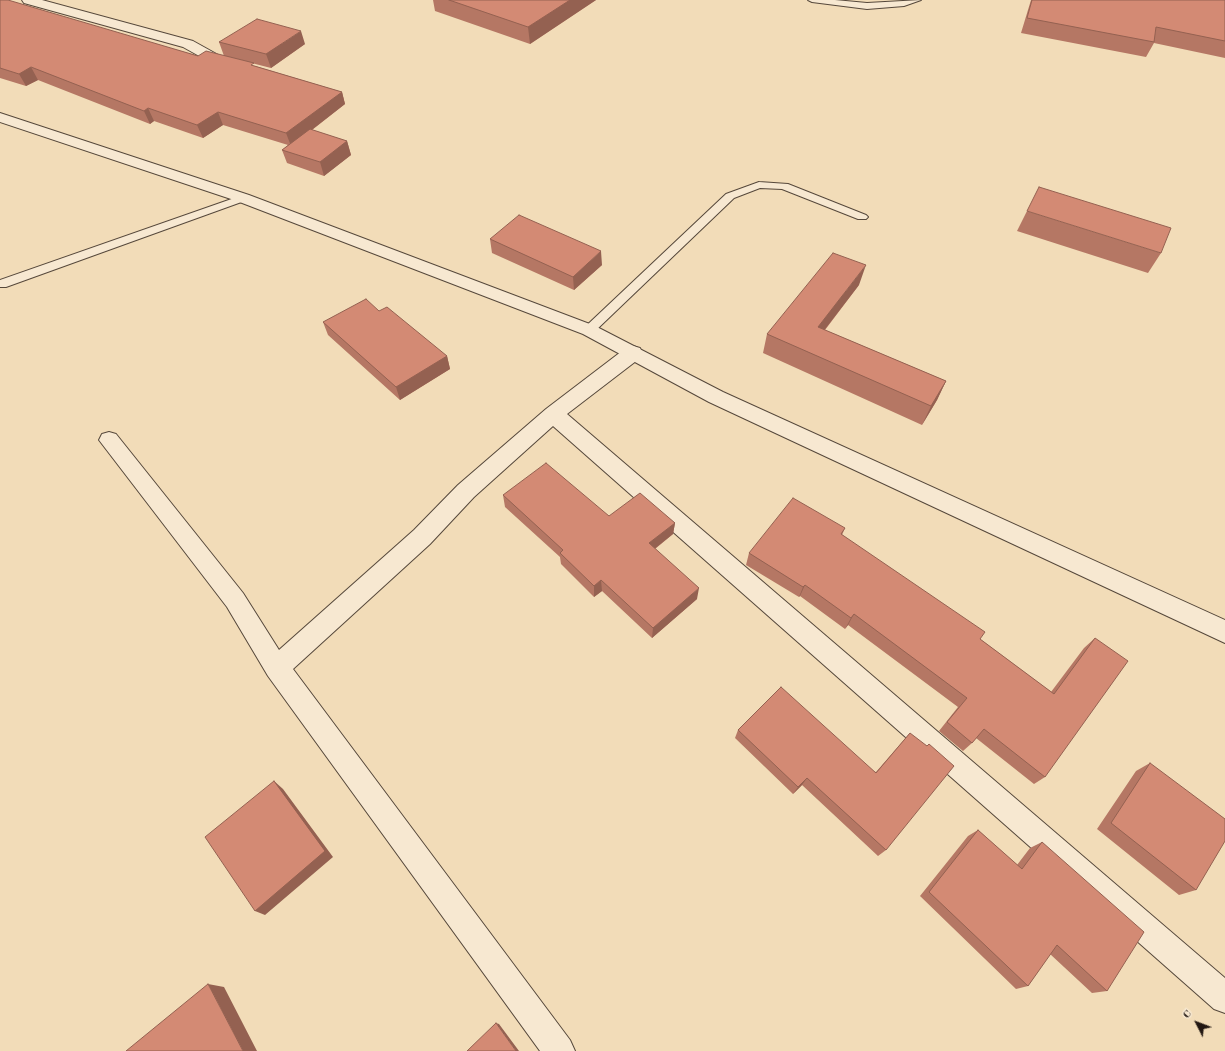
<!DOCTYPE html>
<meta charset="utf-8">
<style>
body{margin:0}
#map{position:relative;width:1225px;height:1051px;overflow:hidden;background:#f2dcb8;font-family:"Old Standard TT",serif}
canvas{display:block}
.north{position:absolute;left:1177px;top:1003px;width:40px;height:40px;-webkit-text-stroke:3px #f7e8d1;paint-order:stroke;rotate:312deg;font-size:11px;font-weight:700;line-height:16px;text-align:center;color:#221711}
.north::after{content:'';display:block;margin:auto;width:14px;height:18px;background:#221711;clip-path:polygon(50% 0,100% 100%,50% 72%,0 100%)}
</style>
<div id="map">
<canvas width="1225" height="1051"></canvas>
<div class="north">С</div>
</div>
<script>
const c = document.querySelector('canvas').getContext('2d');
c.lineJoin = 'round';
const poly = rows => new Path2D(rows.map(r => 'M' + r).join(''));
function trace(path, color, width, dash) { c.strokeStyle = color; c.lineWidth = width; c.lineCap = dash ? 'butt' : 'round'; c.setLineDash(dash || []); c.stroke(path); }
function fillPath(path, color) { c.fillStyle = color; c.fill(path, 'evenodd'); }
const service = poly([
 [808,0,835,0,867,3,921,0,904,6,867,9,812,2,808,0],
 [759,182,788,184,866,215,868,217,866,219,858,219,782,189,760,188,734,198,593,333,585,333,583,330,585,327,726,194,759,182],
 [243,195,247,196,248,198,247,200,6,287,0,287,0,280,243,195]
]);
const minor = poly([
 [22,0,42,0,193,41,220,56,237,61,239,64,237,67,227,67,210,62,183,47,24,3,22,0],
 [633,346,640,348,642,353,640,358,567,414,1225,978,1225,1013,1214,1009,553,426,474,497,430,544,293,669,570,1040,575,1051,540,1051,268,676,227,607,99,440,102,434,109,432,116,434,243,593,279,650,414,530,458,485,546,409,626,348,633,346]
]);
const tertiary = poly([
 [0,113,249,195,595,326,723,392,1225,620,1225,643,709,402,583,334,237,201,0,122,0,113]
]);
trace(service, '#56483b', 2);
trace(minor, '#56483b', 2);
trace(tertiary, '#56483b', 2);
fillPath(service, '#f7e8d1');
fillPath(minor, '#f7e8d1');
fillPath(tertiary, '#f7e8d1');
fillPath(poly([
 [0,0,198,56,255,66,342,92,345,104,312,130,347,141,351,155,324,176,287,163,282,150,288,145,223,125,203,138,154,121,150,124,38,80,26,86,0,78],
 [433,0,596,0,530,44,435,11],
 [1031,0,1225,0,1225,58,1154,43,1146,57,1021,33],
 [219,42,305,44,271,68,224,56],
 [1027,211,1161,253,1148,273,1017,231],
 [490,239,602,265,574,290,492,253],
 [859,285,825,330,946,381,937,400,922,425,763,353,767,334],
 [379,311,447,356,450,369,400,400,328,335,323,322],
 [503,495,609,516,675,523,673,534,655,549,697,599,652,638,602,591,594,597,561,564,560,557,505,507],
 [845,528,842,535,980,639,1051,692,1084,648,1095,638,1045,777,1034,784,976,738,972,743,963,751,939,731,958,707,848,625,845,629,800,596,799,597,746,565,749,553],
 [738,730,876,772,910,733,886,850,878,856,802,785,793,794,735,738],
 [1150,763,1196,890,1179,895,1097,829,1136,771],
 [978,830,1017,865,1030,848,1042,842,1107,991,1092,993,1050,954,1028,986,1016,989,920,896,968,836]
]), '#b57764');
fillPath(poly([
 [570,0,596,0,530,44,528,27],
 [301,31,305,44,271,68,266,54],
 [31,67,38,80,26,86,19,74],
 [342,92,345,104,291,146,286,133],
 [148,108,154,121,150,124,144,111],
 [218,112,223,125,203,138,197,125],
 [347,141,351,155,324,176,320,162],
 [601,251,602,265,574,290,573,277],
 [866,265,859,285,812,346,818,327],
 [447,356,450,369,400,400,396,387],
 [946,381,937,400,922,425,931,406],
 [675,523,673,534,648,554,649,543],
 [601,580,602,591,594,597,594,586],
 [805,585,800,596,799,597,803,587],
 [699,588,697,599,652,638,653,628],
 [854,614,848,625,845,629,851,618],
 [807,778,802,785,793,794,798,787],
 [274,781,283,789,333,857,265,915,255,911],
 [208,984,224,987,257,1051,243,1051],
 [496,1023,499,1024,519,1051,516,1051]
]), '#946151');
const building = poly([
 [0,0,8,0,198,56,206,51,254,63,251,65,342,92,286,133,218,112,197,125,148,108,144,111,31,67,19,74,0,68,0,0],
 [449,0,570,0,528,27,449,0],
 [1032,0,1225,0,1225,41,1156,27,1154,42,1027,18,1032,0],
 [257,19,301,31,266,54,219,42,257,19],
 [310,129,347,141,320,162,282,150,310,129],
 [1039,187,1171,228,1161,253,1027,211,1039,187],
 [519,215,601,251,573,277,490,239,519,215],
 [833,253,866,265,818,327,946,381,931,406,767,334,833,253],
 [366,299,379,311,387,307,447,356,396,387,323,322,366,299],
 [546,463,609,516,640,493,675,523,649,543,699,588,653,628,601,580,594,586,560,553,563,550,503,495,546,463],
 [793,498,845,528,841,534,985,632,980,639,1054,694,1095,638,1128,661,1045,777,984,729,972,743,947,722,967,698,854,614,851,618,805,585,803,587,749,553,793,498],
 [781,687,876,773,910,733,927,746,929,744,954,766,886,850,807,778,798,787,738,730,781,687],
 [1150,763,1225,819,1225,841,1196,890,1111,823,1150,763],
 [274,781,325,851,255,911,205,837,274,781],
 [978,830,1022,869,1042,842,1144,932,1107,991,1057,945,1028,986,929,892,978,830],
 [208,984,243,1051,126,1051,208,984],
 [496,1023,516,1051,467,1051,496,1023]
]);
fillPath(building, '#d38a74');
trace(building, '#946151', 1);
</script>
